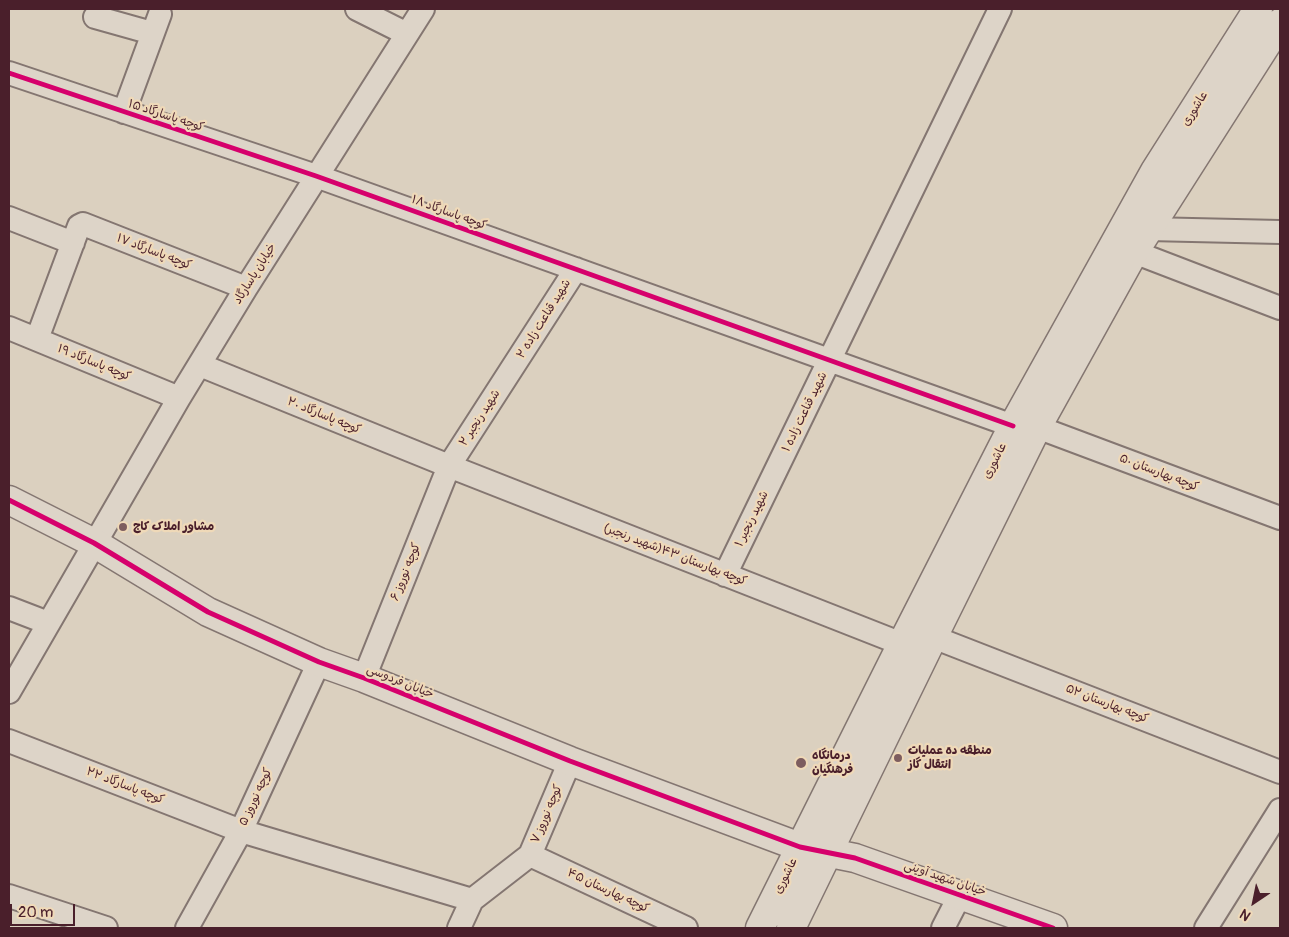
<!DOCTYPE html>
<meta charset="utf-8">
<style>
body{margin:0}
#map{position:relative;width:1289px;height:937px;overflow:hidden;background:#dbd0bf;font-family:Pangolin,sans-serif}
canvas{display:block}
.frame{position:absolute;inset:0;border:10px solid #4a1f2b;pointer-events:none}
.north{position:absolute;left:1229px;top:877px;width:50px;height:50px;-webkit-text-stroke:4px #efd9b8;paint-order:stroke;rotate:214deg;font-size:14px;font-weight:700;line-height:20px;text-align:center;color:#4a1f2b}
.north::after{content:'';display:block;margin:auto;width:18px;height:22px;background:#4a1f2b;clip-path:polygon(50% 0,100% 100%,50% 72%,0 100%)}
.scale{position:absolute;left:10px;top:904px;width:65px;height:22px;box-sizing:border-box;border:2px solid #4a1f2b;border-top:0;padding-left:6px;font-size:15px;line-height:18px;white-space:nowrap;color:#4a1f2b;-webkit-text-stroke:4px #efd9b8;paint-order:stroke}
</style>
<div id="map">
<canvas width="1289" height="937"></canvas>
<div class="frame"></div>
<div class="north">N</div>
<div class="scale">20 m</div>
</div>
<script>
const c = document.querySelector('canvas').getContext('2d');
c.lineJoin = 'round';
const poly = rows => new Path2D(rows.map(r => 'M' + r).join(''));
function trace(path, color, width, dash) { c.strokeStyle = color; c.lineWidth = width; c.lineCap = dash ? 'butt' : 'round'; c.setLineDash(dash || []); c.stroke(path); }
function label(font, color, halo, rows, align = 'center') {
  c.font = font + ' Pangolin,"Playpen Sans Arabic",sans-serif'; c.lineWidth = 4.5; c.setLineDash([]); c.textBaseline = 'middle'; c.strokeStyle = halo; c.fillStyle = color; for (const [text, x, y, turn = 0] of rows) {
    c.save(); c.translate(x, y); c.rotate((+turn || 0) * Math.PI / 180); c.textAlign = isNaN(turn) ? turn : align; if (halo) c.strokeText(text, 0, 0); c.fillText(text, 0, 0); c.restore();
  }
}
const street = poly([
 [357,9,407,34],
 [95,17,152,33],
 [9,73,316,176,1013,426],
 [124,112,160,14],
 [9,218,73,243],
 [1148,229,1280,232],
 [1134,252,1280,308],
 [9,328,179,398],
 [37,339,79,226,83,224,246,288],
 [200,365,449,466,902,644],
 [1037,427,1280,518],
 [725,575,1000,9],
 [9,608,48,623],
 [933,637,1280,772],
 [364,678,449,466,576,269],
 [9,692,179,398,246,288,423,9],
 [9,741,241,831,472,900],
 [530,855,686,928],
 [9,896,106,928],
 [187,928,241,831,319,662],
 [459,928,472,900,530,855,570,761],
 [943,928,960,895],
 [1206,928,1280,810]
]);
const secondary = poly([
 [9,500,94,543,208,612,319,662,364,678,570,761,800,847,855,858,1053,928],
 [760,928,902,644,1013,426,1155,171,1258,9],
 [791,928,933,637,1037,427,1134,252,1280,23]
]);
trace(street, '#847671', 26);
trace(secondary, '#847671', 31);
trace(street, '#ddd4c8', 22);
trace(secondary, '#ddd4c8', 28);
trace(poly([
 [9,73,316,176,1013,426],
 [9,500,94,543,208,612,319,662,364,678,570,761,800,847,855,858,1053,928]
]), '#d6006c', 5);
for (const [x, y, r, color] of [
 [123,527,5,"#7d5d5f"],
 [898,758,5,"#7d5d5f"],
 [801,763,6,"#7d5d5f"]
]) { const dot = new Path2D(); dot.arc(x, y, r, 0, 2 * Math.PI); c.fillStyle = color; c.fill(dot); trace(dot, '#efd9b8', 2); }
label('12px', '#4a1f2b', '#efd9b8', [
 ["عاشوری",1195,109,-58],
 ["کوچه پاسارگاد ۱۵",166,116,18],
 ["کوچه پاسارگاد ۱۸",449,213,20],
 ["کوچه پاسارگاد ۱۷",154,252,21],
 ["خیابان پاسارگاد",255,274,-58],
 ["شهید قناعت زاده ۲",544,319,-58],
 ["کوچه پاسارگاد ۱۹",94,363,22],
 ["شهید قناعت زاده ۱",805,412,-64],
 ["کوچه پاسارگاد ۲۰",324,416,22],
 ["شهید رنجبر ۲",480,418,-57],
 ["عاشوری",995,461,-63],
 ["کوچه بهارستان ۵۰",1159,473,21],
 ["شهید رنجبر ۱",752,519,-64],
 ["کوچه بهارستان ۴۳(شهید رنجبر)",675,555,21],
 ["کوچه نوروز ۶",406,572,-68],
 ["خیابان فردوسی",400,682,22],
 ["کوچه بهارستان ۵۲",1107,704,21],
 ["کوچه پاسارگاد ۲۲",125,786,21],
 ["کوچه نوروز ۵",256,797,-65],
 ["کوچه نوروز ۷",547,814,-67],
 ["عاشوری",786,876,-64],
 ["خیابان شهید آوینی",945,879,19],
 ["کوچه بهارستان ۴۵",608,891,25]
]);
label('bold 12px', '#4a1f2b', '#efd9b8', [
 ["مشاور املاک کاج",133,527],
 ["منطقه ده عملیات",908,751],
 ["انتقال گاز",908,765],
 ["درمانگاه",812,756],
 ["فرهنگیان",812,770]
], 'left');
</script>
